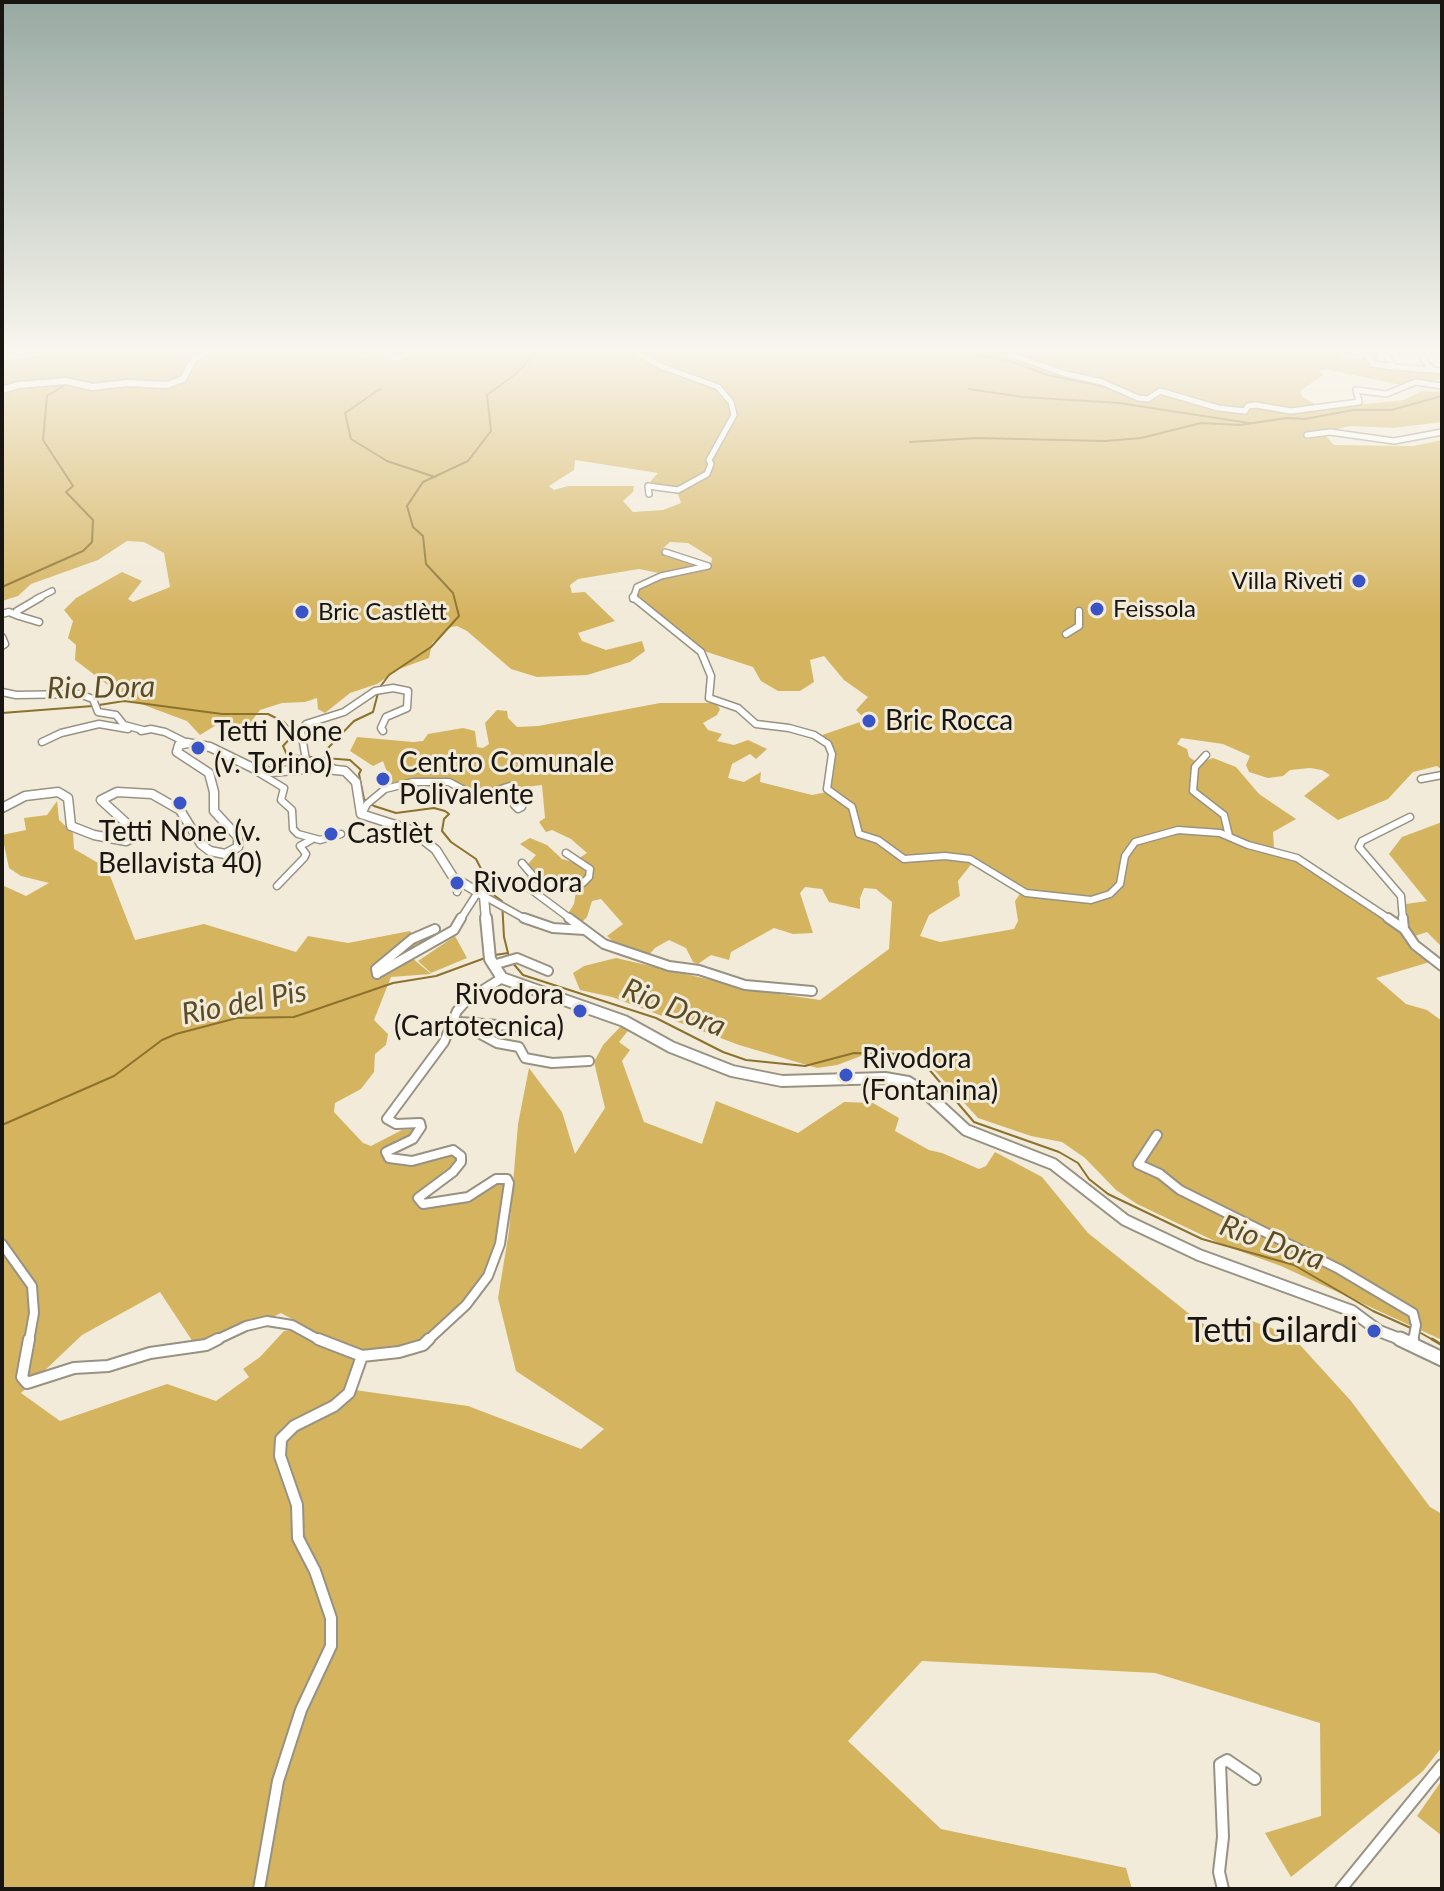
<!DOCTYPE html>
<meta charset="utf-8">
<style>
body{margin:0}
#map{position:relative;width:1444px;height:1891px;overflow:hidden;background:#f2ebda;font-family:Lato,sans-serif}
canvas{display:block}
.frame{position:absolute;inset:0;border:4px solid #191611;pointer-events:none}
</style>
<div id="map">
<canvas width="1444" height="1891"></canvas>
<div class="frame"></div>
</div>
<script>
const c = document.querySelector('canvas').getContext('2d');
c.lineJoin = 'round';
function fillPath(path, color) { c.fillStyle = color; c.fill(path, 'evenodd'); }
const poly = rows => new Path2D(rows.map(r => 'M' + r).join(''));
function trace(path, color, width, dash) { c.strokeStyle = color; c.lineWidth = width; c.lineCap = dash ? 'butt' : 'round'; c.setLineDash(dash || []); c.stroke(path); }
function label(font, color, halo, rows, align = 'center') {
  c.font = font + ' Lato,sans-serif'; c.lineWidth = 6; c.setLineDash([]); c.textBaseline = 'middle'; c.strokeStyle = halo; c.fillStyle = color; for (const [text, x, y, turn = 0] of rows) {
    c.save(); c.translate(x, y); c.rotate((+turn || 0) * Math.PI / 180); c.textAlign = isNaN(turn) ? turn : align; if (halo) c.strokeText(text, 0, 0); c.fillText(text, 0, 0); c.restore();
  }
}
fillPath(poly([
 [2,352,1380,352,1379,359,1393,368,1442,372,1442,379,1409,382,1405,386,1325,369,1319,371,1323,375,1300,391,1302,396,1318,406,1291,410,1255,404,1246,405,1244,410,1218,407,1159,391,1147,398,1139,397,1103,382,1010,355,1066,375,1101,383,1138,398,1148,400,1160,392,1217,408,1246,411,1249,406,1256,405,1292,412,1404,400,1422,391,1442,392,1442,422,1393,428,1351,426,1327,431,1326,436,1334,445,1413,446,1442,440,1442,770,1437,766,1413,772,1388,799,1338,820,1304,796,1330,775,1322,770,1310,768,1290,770,1283,776,1268,778,1249,772,1246,765,1250,756,1223,744,1181,738,1177,744,1187,749,1189,757,1198,763,1213,758,1236,767,1259,794,1296,819,1273,832,1274,848,1298,860,1398,929,1430,962,1376,978,1406,1004,1427,1010,1442,1021,1442,1340,1281,1266,1223,1245,1137,1204,1116,1190,1085,1158,1062,1142,1031,1136,978,1118,925,1060,903,1051,885,1050,869,1053,837,1065,817,1068,739,1045,612,997,580,990,573,973,584,966,616,958,759,991,820,1000,889,949,892,902,876,889,864,888,860,898,860,909,829,902,822,889,805,887,800,893,813,933,793,934,774,928,731,952,729,960,711,955,698,964,693,962,686,948,669,940,655,948,647,957,622,949,607,936,623,924,601,899,592,901,587,917,580,924,567,915,574,904,576,891,555,891,528,864,536,855,520,844,530,838,547,845,562,859,573,862,587,853,571,839,552,830,546,832,539,822,545,818,542,785,516,788,507,785,478,795,450,781,433,779,391,783,383,761,373,766,350,751,357,737,413,742,423,741,428,734,463,728,475,731,477,747,483,748,489,744,485,723,497,710,507,711,508,718,517,727,538,726,660,703,716,703,720,709,717,715,703,723,708,730,722,734,717,741,734,745,748,740,767,749,756,759,750,754,732,764,728,778,744,782,761,772,760,782,812,795,827,792,849,807,857,835,877,841,903,861,957,858,973,862,958,881,960,896,929,915,920,936,940,942,1014,929,1018,921,1015,901,1024,888,978,861,962,856,946,854,909,859,903,857,887,843,859,831,854,808,828,786,835,752,822,735,866,720,856,710,868,697,844,680,824,656,810,660,814,682,800,691,778,691,761,681,753,667,704,651,637,597,636,592,662,578,659,573,639,569,578,579,570,585,572,593,585,592,615,621,578,633,582,641,606,650,642,641,645,651,630,662,587,675,537,677,511,669,467,631,457,626,451,627,432,643,429,658,399,669,377,684,350,693,325,713,318,709,317,698,305,702,282,703,260,710,250,723,235,727,218,724,200,735,187,721,125,698,75,660,76,645,68,638,73,621,64,610,76,598,122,572,142,581,128,599,133,602,170,587,164,553,144,542,127,541,98,560,31,584,18,596,2,601],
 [575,460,658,473,650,482,677,491,681,503,663,510,633,512,623,501,633,492,634,486,568,486,554,490,549,486,574,470],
 [670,542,688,543,712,558,711,565,696,566,666,556,661,550],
 [57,801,59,820,73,833,74,849,107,868,135,940,204,924,296,952,308,936,348,943,410,931,415,937,429,932,439,937,411,957,431,974,391,977,374,1020,388,1034,386,1045,375,1054,374,1072,361,1089,335,1103,334,1112,363,1143,371,1146,402,1130,415,1129,417,1134,385,1151,401,1162,452,1151,460,1162,422,1191,422,1207,444,1206,470,1200,498,1182,505,1184,496,1244,484,1275,463,1303,421,1342,399,1350,364,1351,332,1341,281,1313,220,1343,193,1342,160,1292,82,1335,21,1393,60,1421,167,1384,216,1401,249,1377,243,1369,260,1357,284,1331,294,1330,351,1357,359,1366,355,1390,468,1406,581,1449,604,1429,516,1371,498,1298,509,1231,518,1124,529,1068,562,1112,575,1154,605,1108,594,1062,603,1045,623,1024,631,1027,619,1042,630,1050,622,1061,644,1122,702,1144,716,1101,798,1133,844,1102,873,1103,899,1118,895,1131,929,1150,942,1153,979,1169,986,1166,995,1152,1042,1177,1088,1233,1197,1320,1229,1339,1252,1321,1291,1335,1351,1401,1430,1507,1442,1514,1442,1747,1423,1771,1291,1877,1265,1833,1321,1816,1320,1723,1155,1673,922,1661,848,1741,941,1829,1126,1868,1132,1889,2,1889,2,885,26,896,49,883,21,876,9,868,2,835,26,830,24,818,47,815],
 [1442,822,1442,947,1427,932,1412,937,1407,929,1406,904,1427,901,1389,854,1402,837],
 [455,936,467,958,431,973,418,961],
 [1442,1780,1442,1836,1417,1816]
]), '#d5b460');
trace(poly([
 [962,352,1010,361,1048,375,1111,388],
 [380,389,345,413,351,439,387,461,435,477],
 [969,389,1023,397,1119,403,1249,423],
 [910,442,977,438,1105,441,1141,438,1201,423,1240,425,1287,418,1305,419,1353,410,1391,410,1442,396],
 [2,587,83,551,92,542,93,520,66,492,73,486,43,440,47,396,65,385],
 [380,687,389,675,431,647,459,616,453,593,426,564,423,536,413,527,407,506,423,482,468,461,491,431,487,395,517,373,536,352],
 [99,705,124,701,222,714,268,714,284,722,294,734,283,746,287,755,350,760,361,770,359,774,364,799,374,806,396,813,434,808,445,811,449,814,444,819,442,831,451,842,476,859,495,896,502,901,504,937,509,957],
 [2,713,93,706],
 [326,755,328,748,354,721,373,712,378,693],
 [495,955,508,953],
 [512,962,523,975,656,1018,723,1052,746,1060,805,1066,854,1053,906,1054,927,1067,974,1122,1059,1152,1078,1163,1089,1179,1108,1194,1202,1239,1294,1265,1373,1311,1413,1329],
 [2,1125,114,1076,162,1040,176,1034,237,1018,294,1017,393,983,436,976,485,958],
 [1419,1332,1435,1341]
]), '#8c722c', 2);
trace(poly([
 [1432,1339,1442,1345]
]), '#8c722c', 3);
const minorFar3 = poly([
 [635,352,663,367,718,387,731,402,734,415,709,460,711,464,707,474,678,490,648,486,649,494],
 [1342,352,1346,357,1366,354,1373,364,1395,367],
 [378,353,396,358,416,352],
 [1011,355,1066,374,1102,382,1138,398,1148,399,1160,391,1218,408,1245,411,1248,406,1256,405,1291,411,1359,402,1356,390,1386,394,1416,382,1442,386],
 [361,356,378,353,373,352],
 [1386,356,1395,367,1432,370],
 [1422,357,1432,370,1442,371],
 [1307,435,1330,432,1394,441,1442,432],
 [665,552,708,566],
 [36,599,52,591],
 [633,599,637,587,661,576,708,566]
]);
const minorFar2 = poly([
 [633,597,701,652,711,676,709,698,738,708,756,724,789,728,814,735,828,744,832,754,827,789,852,807,859,834,878,840,904,859,945,856,970,859,1026,893,1091,900,1110,894,1120,884,1125,856,1135,842,1178,830,1220,833,1248,845,1297,858,1391,920],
 [2,614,9,612,19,616,17,611,41,597],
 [19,616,39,622],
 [1066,634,1079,626,1079,611],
 [2,637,5,644,2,646],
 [2,692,16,695,79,694,93,699,98,712,116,715,124,725,143,730],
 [141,731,151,729,165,732,187,743],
 [42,742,61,733,99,724,128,729],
 [1206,755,1195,767,1193,791,1224,815,1229,836],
 [333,768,306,760,301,731,306,724,344,712,375,691,393,688,408,691,407,708,386,717,381,728,383,731],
 [256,771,284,788,281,800,292,810,293,829,298,834,320,840,341,834],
 [1421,779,1442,775],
 [362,814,367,804,385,789,413,782,449,782,477,797,510,786,514,791,514,805,518,809,522,807,524,796],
 [566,853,590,869,589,877,583,883,556,886,534,877,525,885,572,920],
 [522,863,534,877],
 [277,886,304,858,306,854,300,846,311,840],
 [457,892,461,883],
 [484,896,527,920],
 [460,920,478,892],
 [1403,920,1401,896,1359,847,1362,841,1410,817]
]);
const minorFar1 = poly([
 [524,918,553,928,585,930],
 [569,918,604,944,669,966,699,970,745,985,812,991],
 [1388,918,1404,929,1415,945,1442,966],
 [1403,918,1404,929],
 [493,965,517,958,548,971],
 [380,972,454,930,461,918],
 [377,974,376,969,412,939,435,929],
 [460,1022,536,1028],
 [452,1024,473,1030,497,1043,519,1047,525,1058,552,1063,589,1061],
 [1157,1135,1138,1164,1160,1174,1180,1190,1339,1269,1413,1313,1416,1325,1413,1341],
 [2,1244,32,1286,34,1313,29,1341],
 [214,1341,246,1326,267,1321,292,1325,321,1341],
 [427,1341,466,1305,488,1276,500,1244,509,1183,507,1179,496,1179,468,1197,423,1204,418,1198,453,1172,461,1162,461,1156,453,1150,412,1161,389,1158,386,1152,413,1139,421,1127,420,1123,396,1124,387,1119,444,1042,457,1011,467,1000,502,978]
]);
const minor = poly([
 [29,1339,22,1377,27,1383,74,1368,108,1366,150,1353,206,1345,218,1339],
 [318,1339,362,1356,399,1352,423,1345,429,1339],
 [1412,1344,1413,1339],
 [259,1889,278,1781,301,1710,331,1646,331,1618,315,1571,298,1538,297,1505,280,1456,281,1439,294,1426,334,1406,349,1393,362,1356],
 [1223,1889,1219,1872,1223,1837,1220,1764,1227,1760,1255,1779],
 [1341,1889,1442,1765]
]);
const tertiaryFar3 = poly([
 [2,358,43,352],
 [2,390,19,385,66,381,92,387,127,383,167,385,183,379,193,360,206,352]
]);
const tertiaryFar2 = poly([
 [2,808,25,796,58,792,68,798,71,826,94,835,126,841,134,837,135,831,101,800,117,792,152,794,180,810,201,844,210,851,225,854,238,847,238,837,214,811,214,792,209,773,177,752,179,745,187,743,210,747,255,769,271,772,317,768,345,771,356,782,361,814,411,830,436,850,453,877,484,896,486,920]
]);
const tertiaryFar1 = poly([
 [486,918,490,959,502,978,624,1021,671,1047,732,1071,782,1081,885,1078,908,1082,927,1094,966,1130,1053,1164,1125,1220,1199,1255,1352,1311,1379,1331,1405,1341]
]);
const tertiary = poly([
 [1400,1339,1442,1359]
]);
trace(minorFar3, '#989282', 8);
trace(minorFar2, '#989282', 9);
trace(minorFar1, '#989282', 12);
trace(minor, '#989282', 14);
trace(tertiaryFar3, '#989282', 9);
trace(tertiaryFar2, '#989282', 11);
trace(tertiaryFar1, '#989282', 14);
trace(tertiary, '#989282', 17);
trace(minorFar3, '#fff', 5);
trace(minorFar2, '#fff', 6);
trace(minorFar1, '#fff', 8);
trace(minor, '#fff', 10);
trace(tertiaryFar3, '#fff', 6);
trace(tertiaryFar2, '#fff', 8);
trace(tertiaryFar1, '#fff', 10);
trace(tertiary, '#fff', 13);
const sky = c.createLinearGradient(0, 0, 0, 616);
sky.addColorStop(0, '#97a9a2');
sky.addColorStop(0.57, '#f9f6ee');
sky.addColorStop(1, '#f9f6ee00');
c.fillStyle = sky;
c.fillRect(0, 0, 1444, 616);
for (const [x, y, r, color] of [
 [1359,581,8,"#3854c6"],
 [1097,609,8,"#3854c6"],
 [302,612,8,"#3854c6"],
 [869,721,8,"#3854c6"],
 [198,748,8,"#3854c6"],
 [383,779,8,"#3854c6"],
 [180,803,8,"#3854c6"],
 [331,834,8,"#3854c6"],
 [457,883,8,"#3854c6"],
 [580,1011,8,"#3854c6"],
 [846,1075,8,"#3854c6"],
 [1374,1331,8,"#3854c6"]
]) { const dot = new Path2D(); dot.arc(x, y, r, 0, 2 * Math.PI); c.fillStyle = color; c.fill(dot); trace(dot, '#f2ebda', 3); }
label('24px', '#191611', '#f2ebda', [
 ["Villa Riveti",1343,581,"right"],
 ["Feissola",1113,609],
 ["Bric Castlètt",318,612]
], 'left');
label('28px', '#191611', '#f2ebda', [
 ["Bric Rocca",885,721],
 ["Tetti None",214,732],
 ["(v. Torino)",214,764],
 ["Centro Comunale",399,763],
 ["Polivalente",399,795],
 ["Tetti None (v.",180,832,"center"],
 ["Bellavista 40)",180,864,"center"],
 ["Castlèt",347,834],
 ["Rivodora",473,883],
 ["Rivodora",564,995,"right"],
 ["(Cartotecnica)",564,1027,"right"],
 ["Rivodora",862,1059],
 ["(Fontanina)",862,1091]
], 'left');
label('italic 30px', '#5b4c24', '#f2ebda', [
 ["Rio Dora",101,688,-1],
 ["Rio del Pis",244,1003,-11],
 ["Rio Dora",674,1008,22],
 ["Rio Dora",1272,1243,20]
]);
label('34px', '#191611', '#f2ebda', [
 ["Tetti Gilardi",1358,1331]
], 'right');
</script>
